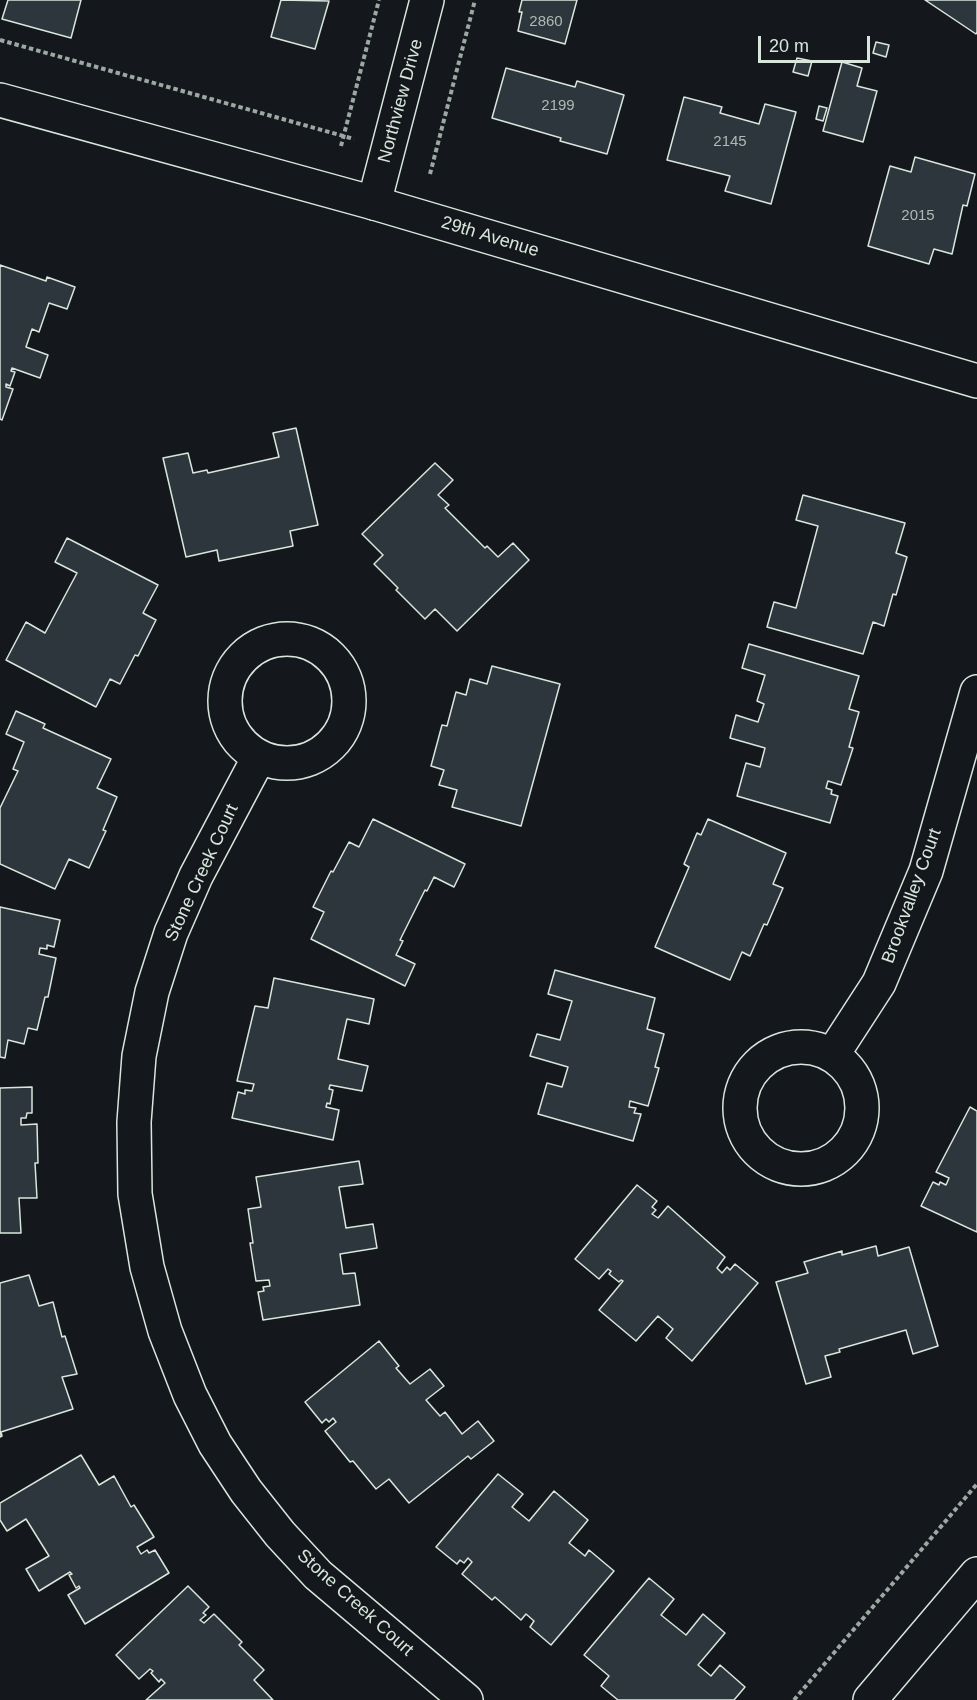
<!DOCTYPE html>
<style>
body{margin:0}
#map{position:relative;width:977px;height:1700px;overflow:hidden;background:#14181c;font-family:Helvetica,sans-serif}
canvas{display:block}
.scale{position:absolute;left:758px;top:36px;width:112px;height:27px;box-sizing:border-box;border:3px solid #d8e6dc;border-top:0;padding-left:8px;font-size:18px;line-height:21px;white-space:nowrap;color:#d8e6dc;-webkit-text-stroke:4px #14181c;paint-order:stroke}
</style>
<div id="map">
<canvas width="977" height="1700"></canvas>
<div class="scale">20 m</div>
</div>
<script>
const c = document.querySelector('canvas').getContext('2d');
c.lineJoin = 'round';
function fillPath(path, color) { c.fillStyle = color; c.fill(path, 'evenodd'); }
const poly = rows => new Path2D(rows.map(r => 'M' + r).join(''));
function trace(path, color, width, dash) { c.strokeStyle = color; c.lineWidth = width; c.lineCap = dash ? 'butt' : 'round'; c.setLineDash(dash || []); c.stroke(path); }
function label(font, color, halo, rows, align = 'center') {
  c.font = font + ' Helvetica,sans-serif'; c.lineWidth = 4.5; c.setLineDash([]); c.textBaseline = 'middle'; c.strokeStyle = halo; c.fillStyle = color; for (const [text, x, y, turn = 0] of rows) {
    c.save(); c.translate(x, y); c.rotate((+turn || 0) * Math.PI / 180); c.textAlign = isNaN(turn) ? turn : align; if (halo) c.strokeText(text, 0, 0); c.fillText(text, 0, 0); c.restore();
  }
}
const building = poly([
 [8,0,81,0,71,38,2,19,8,0],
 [281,0,329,1,315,49,271,37,281,0],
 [522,0,577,0,565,44,518,31,522,12,519,12,522,0],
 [925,0,977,0,977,32,976,34,925,0],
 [876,42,889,45,886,57,873,53,876,42],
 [797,58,812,61,808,76,793,72,797,58],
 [842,62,862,68,857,86,877,91,863,142,823,131,842,62],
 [506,68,575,87,577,81,624,95,607,154,560,141,561,138,492,118,506,68],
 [684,97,722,107,720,113,759,124,765,104,796,112,771,204,725,191,730,176,667,160,684,97],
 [819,106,827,108,823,121,816,119,819,106],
 [915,157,975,174,967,206,963,205,952,254,934,249,929,264,868,246,890,166,911,172,915,157],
 [0,265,46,281,47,277,75,287,67,309,49,303,39,332,32,329,26,347,48,355,40,378,12,368,11,371,15,372,10,386,6,384,6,387,13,389,2,420,0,419,0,265],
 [296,428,318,525,290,531,293,546,219,561,217,550,186,557,163,458,188,453,193,473,207,470,208,473,279,457,273,433,296,428],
 [435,463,453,480,438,495,449,505,445,508,485,548,487,546,498,557,513,543,529,560,457,631,435,609,425,619,396,590,398,588,374,564,383,555,362,534,435,463],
 [803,495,905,523,896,553,907,557,896,595,893,594,884,626,873,622,863,654,767,627,774,602,796,608,818,526,796,520,803,495],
 [67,538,158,585,143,613,156,620,138,656,135,655,120,684,110,679,96,707,6,660,26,622,45,633,77,573,55,562,67,538],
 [749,644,859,676,849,709,859,712,849,747,853,748,841,785,828,781,826,788,832,790,831,794,838,796,830,823,737,796,746,763,760,767,765,748,730,738,736,715,758,722,764,704,757,701,765,675,742,668,749,644],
 [492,666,560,684,521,826,452,807,457,790,439,785,444,770,431,766,442,725,447,726,456,692,466,695,470,679,487,684,492,666],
 [16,711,45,724,43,728,111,759,97,788,117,797,103,830,106,831,89,868,69,859,55,889,0,864,0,808,18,771,13,769,24,742,6,734,16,711],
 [373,819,465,864,454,887,434,877,427,891,425,890,400,940,403,941,396,955,415,964,405,986,311,939,324,912,313,907,331,871,333,872,349,842,359,847,373,819],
 [708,819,786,853,773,884,783,888,767,925,764,924,750,956,742,952,730,980,655,947,689,867,684,864,697,833,701,835,708,819],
 [0,907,60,920,54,947,47,945,47,949,40,948,39,954,56,958,48,997,45,997,37,1030,28,1028,24,1044,8,1040,5,1058,0,1057,0,907],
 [555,970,655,998,647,1029,664,1034,655,1067,659,1068,648,1106,630,1101,629,1107,636,1108,634,1113,641,1114,633,1141,538,1114,547,1083,562,1087,568,1067,530,1056,537,1034,560,1040,572,1001,548,994,555,970],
 [274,978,374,999,369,1024,347,1019,338,1059,368,1066,362,1091,330,1085,329,1089,333,1090,330,1104,327,1103,326,1107,339,1110,333,1140,232,1118,238,1092,245,1094,245,1090,252,1091,254,1084,237,1081,255,1006,268,1008,274,978],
 [32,1087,32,1113,27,1113,26,1118,21,1118,21,1125,37,1124,38,1163,35,1163,37,1198,19,1198,21,1233,0,1233,0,1088,32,1087],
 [970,1107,977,1111,977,1232,921,1206,933,1182,939,1185,940,1182,946,1185,949,1178,936,1172,970,1107],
 [359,1161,363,1184,339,1187,346,1228,373,1224,377,1248,340,1254,343,1274,355,1273,360,1305,263,1320,258,1292,264,1291,263,1287,270,1286,269,1280,256,1281,250,1243,253,1243,248,1209,261,1207,256,1177,359,1161],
 [637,1185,657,1201,652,1207,656,1210,652,1214,658,1218,668,1206,725,1257,717,1268,722,1273,727,1267,730,1270,735,1264,758,1283,692,1361,666,1338,673,1329,658,1316,636,1341,599,1310,623,1281,621,1280,619,1282,609,1274,611,1271,608,1269,599,1279,575,1259,637,1185],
 [876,1246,878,1256,909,1247,938,1346,913,1354,906,1330,839,1349,840,1352,825,1356,831,1377,806,1384,776,1282,808,1273,804,1262,842,1251,842,1255,876,1246],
 [29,1275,39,1306,53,1302,62,1337,65,1336,77,1374,62,1377,73,1409,1,1432,2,1436,0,1437,0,1283,29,1275],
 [379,1341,399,1366,396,1368,410,1384,430,1369,444,1386,426,1400,440,1416,445,1412,462,1434,478,1421,494,1441,471,1459,468,1456,409,1503,389,1479,376,1489,353,1461,350,1462,325,1431,336,1422,333,1418,329,1422,326,1419,322,1423,305,1402,379,1341],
 [81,1455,99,1485,114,1476,131,1507,134,1505,154,1537,137,1547,141,1554,147,1550,149,1553,155,1550,169,1573,85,1624,68,1595,80,1588,79,1586,76,1588,69,1575,72,1574,70,1572,39,1591,26,1569,49,1556,26,1519,7,1531,0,1520,0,1503,81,1455],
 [498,1474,523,1494,512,1507,529,1521,554,1491,588,1520,569,1543,585,1556,589,1550,614,1571,551,1645,530,1627,534,1621,526,1614,521,1620,495,1597,492,1600,462,1574,472,1562,468,1558,464,1563,460,1560,457,1564,436,1547,498,1474],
 [649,1578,674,1599,661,1615,686,1635,703,1614,725,1633,698,1665,711,1676,720,1665,745,1687,734,1700,618,1700,601,1686,609,1676,584,1655,649,1578],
 [188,1586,209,1607,203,1613,206,1615,200,1620,204,1623,214,1614,242,1642,239,1645,264,1670,254,1680,273,1700,146,1700,165,1683,161,1679,159,1682,151,1673,153,1671,150,1669,139,1679,116,1655,188,1586]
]);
fillPath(building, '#2c363c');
trace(building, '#d8e6dc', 1.5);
const street = poly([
 [374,203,427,0],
 '225 701a62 62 0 1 1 124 0a62 62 0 1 1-124 0Z',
 [259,757,196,876,171,933,152,992,139,1056,134,1122,135,1194,147,1267,165,1331,190,1395,215,1444,246,1491,280,1534,318,1575,466,1700],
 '740 1108a61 61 0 1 1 122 0a61 61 0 1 1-122 0Z',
 [833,1054,879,983,926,871,977,692]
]);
const secondary = poly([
 [0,100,374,203,977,381],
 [870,1700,977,1574]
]);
trace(street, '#d8e6dc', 36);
trace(secondary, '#d8e6dc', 36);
trace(poly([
 [0,40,354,139],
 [341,146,379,0],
 [430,174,475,0],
 [794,1700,977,1484]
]), '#9da8a2', 4, [4.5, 3]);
trace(street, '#14181c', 33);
trace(secondary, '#14181c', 33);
label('15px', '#adbab4', null, [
 ["2860",546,22],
 ["2199",558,106],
 ["2145",730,142],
 ["2015",918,216]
]);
label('18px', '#d8e6dc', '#14181c', [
 ["Northview Drive",401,101,-75],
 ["29th Avenue",490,237,17],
 ["Stone Creek Court",202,873,-65],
 ["Brookvalley Court",912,896,-70],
 ["Stone Creek Court",355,1603,42]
]);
</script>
